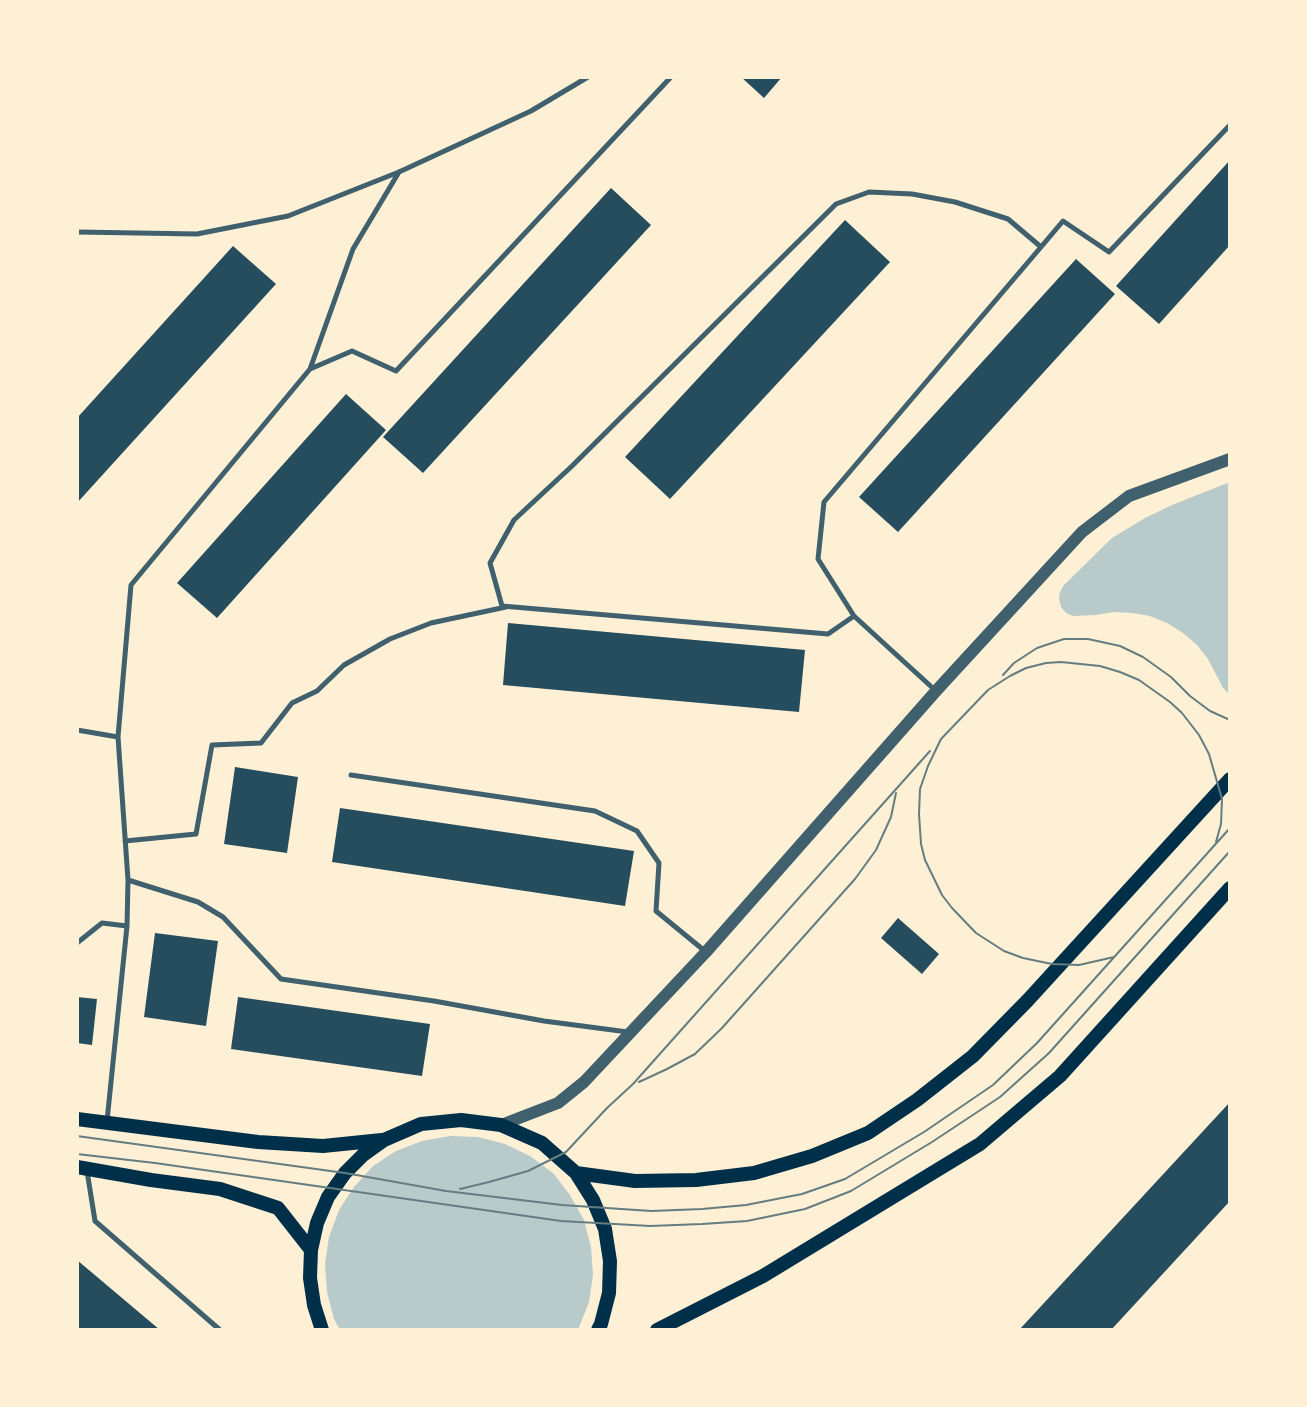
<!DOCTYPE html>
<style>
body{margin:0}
#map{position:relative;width:1307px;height:1407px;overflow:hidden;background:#fdf0d5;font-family:"Fira Sans Condensed",sans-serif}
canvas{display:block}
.frame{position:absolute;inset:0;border:79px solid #fdf0d5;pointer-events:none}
</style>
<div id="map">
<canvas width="1307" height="1407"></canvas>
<div class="frame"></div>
</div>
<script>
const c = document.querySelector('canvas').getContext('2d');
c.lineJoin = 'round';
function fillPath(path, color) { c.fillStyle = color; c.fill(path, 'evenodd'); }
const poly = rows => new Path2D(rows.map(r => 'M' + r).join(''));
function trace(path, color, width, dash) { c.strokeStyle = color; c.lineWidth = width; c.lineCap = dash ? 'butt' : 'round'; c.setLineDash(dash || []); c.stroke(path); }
fillPath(poly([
 [1230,482,1230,695,1223,688,1208,659,1197,645,1183,633,1167,623,1150,616,1132,613,1114,612,1096,615,1073,616,1066,613,1061,607,1059,599,1060,592,1064,585,1112,538,1145,518,1172,505],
 [450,1136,478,1137,505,1144,530,1156,553,1173,570,1195,584,1220,591,1247,593,1275,589,1302,578,1330,340,1330,334,1319,327,1292,325,1264,329,1237,339,1210,354,1187,373,1166,396,1151,422,1141]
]), '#b9caca');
fillPath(poly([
 [741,77,782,77,764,98],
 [1230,160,1230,245,1159,324,1116,286],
 [611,188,651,225,423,473,383,437],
 [845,220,890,262,670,499,625,457],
 [233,246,276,284,77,503,77,418],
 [1076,259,1115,294,898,532,859,497],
 [346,394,386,430,217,618,177,583],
 [508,623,805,650,799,712,503,685],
 [235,767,298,777,287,853,224,844],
 [340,808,634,851,625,906,332,862],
 [898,918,939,954,922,974,881,938],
 [155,933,218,941,206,1026,144,1017],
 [77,997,97,999,92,1045,77,1043],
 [238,997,430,1024,422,1076,231,1049],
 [1230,1102,1230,1201,1111,1330,1019,1330],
 [77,1260,160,1330,77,1330]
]), '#264d5e');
trace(poly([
 [77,232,197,234,288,216,399,172,531,111,588,77],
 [1041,247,1008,219,955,202,912,194,869,192,836,204,572,466,514,520,490,563,502,606,828,634,854,616,818,559,824,502,1041,247,1063,221,1109,252,1230,125],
 [310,369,353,249,399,172],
 [854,616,936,691],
 [77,730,118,737,128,880,127,926,107,1121],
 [118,737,131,585,310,369,352,351,396,371,671,77],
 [351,775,595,811,637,831,659,863,656,911,706,952],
 [125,841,196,834,212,745,261,743,292,703,317,691,344,665,390,639,431,623,506,607],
 [128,880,198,902,223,917,281,979,434,1001,544,1021,628,1032],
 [77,943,102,923,127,926],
 [87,1171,95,1221,220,1330]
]), '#3f606c', 5);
trace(poly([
 [501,1125,558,1103,584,1082,706,952,936,691,1082,532,1129,496,1230,459]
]), '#3f606c', 12);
trace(poly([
 [77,1119,258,1142,323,1146,382,1140],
 [77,1167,151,1180,220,1189,278,1208,311,1250],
 [576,1173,635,1181,696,1180,754,1173,812,1156,868,1133,917,1100,973,1056,1028,1000,1230,779],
 [322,1330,314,1305,310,1278,311,1250,317,1223,328,1197,345,1173,363,1155,384,1140,421,1124,461,1120,501,1125,542,1143,576,1173,593,1200,605,1229,610,1261,609,1293,601,1324,598,1330],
 [657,1330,763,1276,980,1144,1060,1076,1230,888]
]), '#003049', 14);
trace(poly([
 [1003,675,1014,663,1037,648,1064,639,1088,639,1120,646,1143,657,1171,677,1190,696,1210,711,1230,720],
 [1114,957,1079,965,1052,964,1023,958,1004,951,976,933,952,908,942,895,925,860,921,844,919,814,920,789,928,766,941,739,988,690,1010,676,1026,668,1046,663,1061,662,1100,666,1120,672,1139,680,1170,702,1182,713,1199,735,1209,754,1222,799,1221,824,1216,842],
 [639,1082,667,1069,695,1054,722,1028,855,879,876,850,891,817,896,793],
 [77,1136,345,1173,446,1191,562,1205,651,1211,702,1209,746,1205,802,1194,845,1179,924,1132,993,1085,1037,1043,1230,828],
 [77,1154,155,1163,561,1221,650,1226,702,1224,747,1221,805,1209,851,1191,932,1142,1000,1097,1049,1053,1230,851],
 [460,1189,489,1182,528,1171,566,1152,607,1108,633,1084,930,751]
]), '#657d81', 2);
</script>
